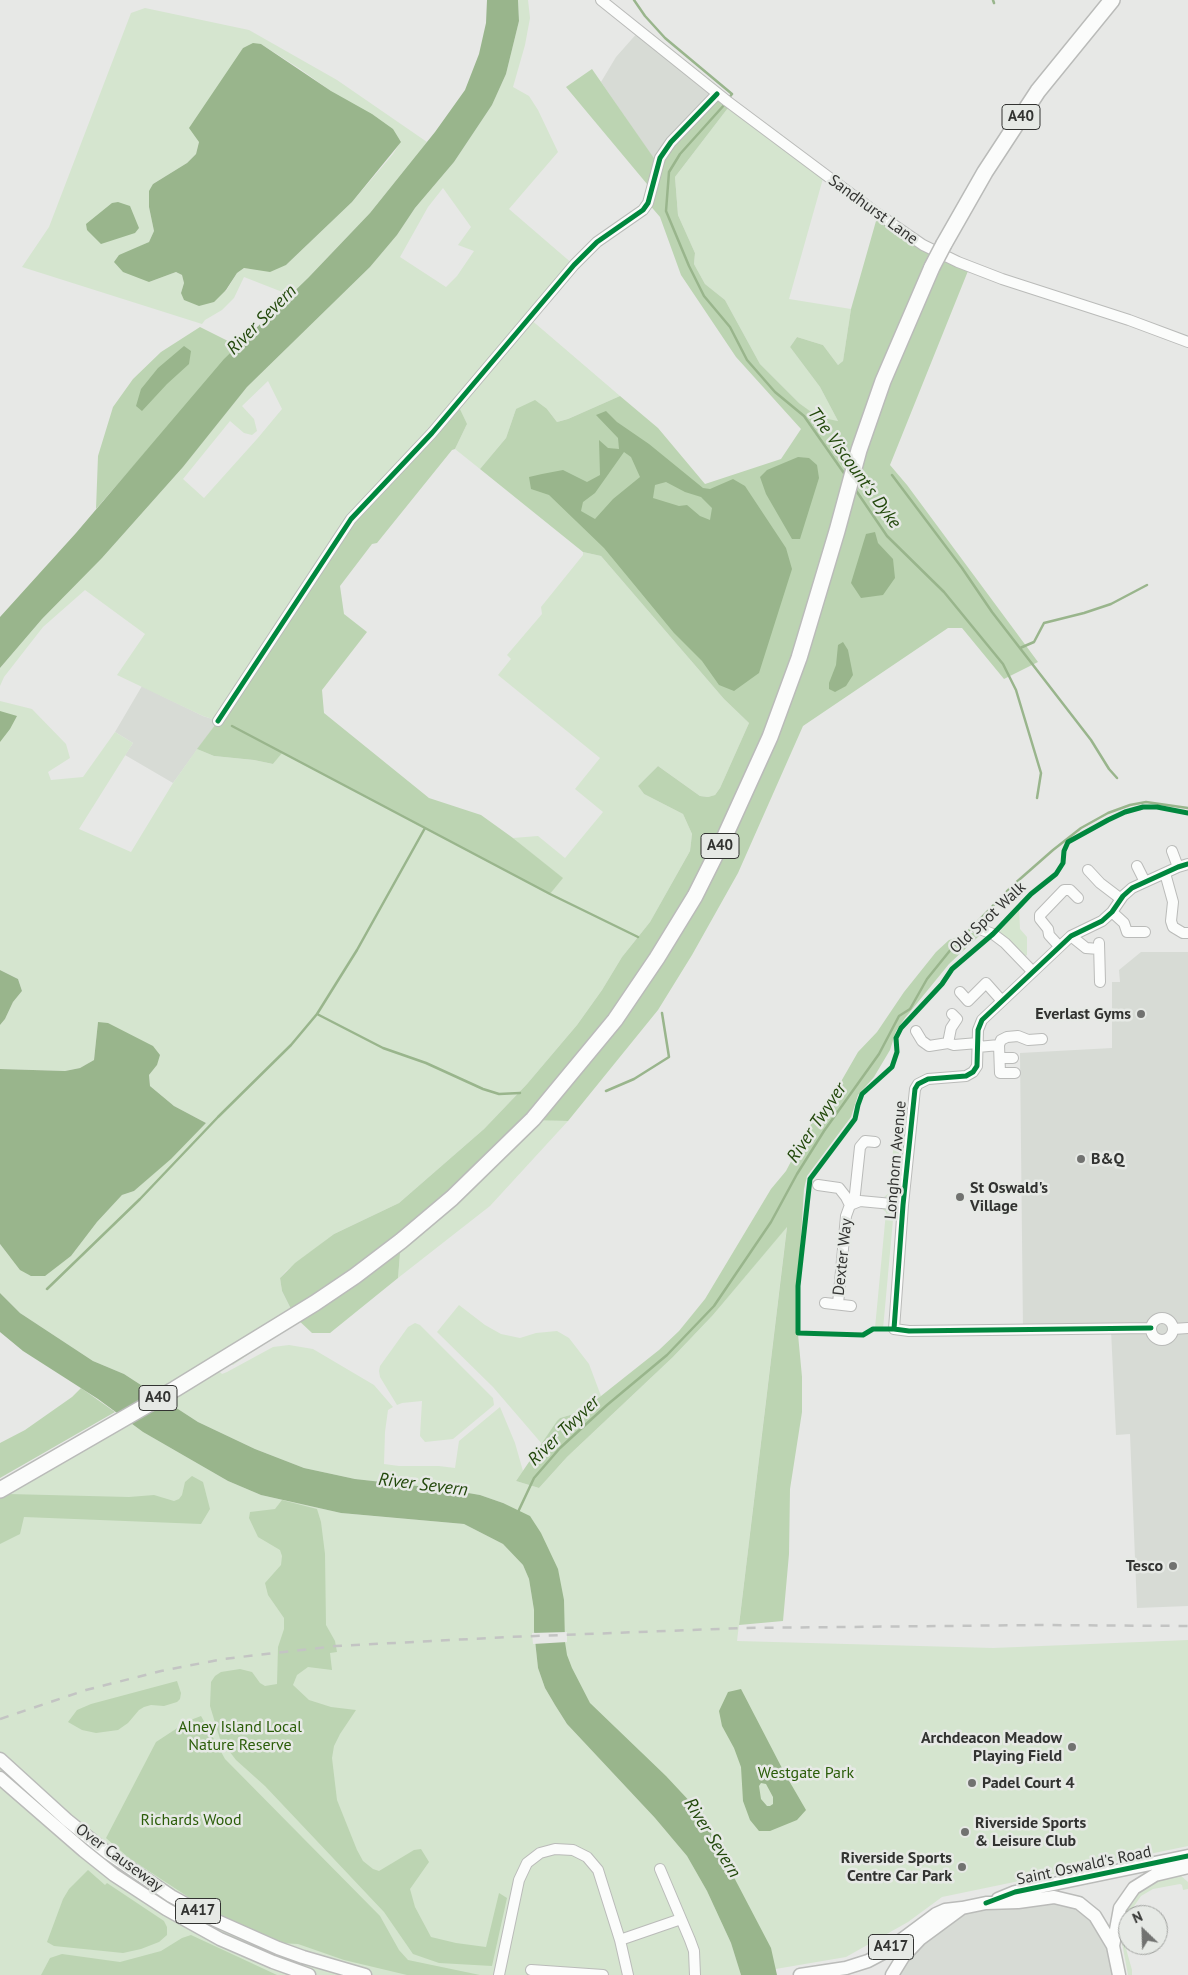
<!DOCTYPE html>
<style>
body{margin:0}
#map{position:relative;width:1188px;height:1975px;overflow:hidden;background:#e7e8e6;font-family:"PT Sans",sans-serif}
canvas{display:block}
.north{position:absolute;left:1118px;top:1905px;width:50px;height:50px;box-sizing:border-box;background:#e6e9e5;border:1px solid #9ea09d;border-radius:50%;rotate:336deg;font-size:14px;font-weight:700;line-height:20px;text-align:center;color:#323331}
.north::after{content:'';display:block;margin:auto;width:18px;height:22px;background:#717270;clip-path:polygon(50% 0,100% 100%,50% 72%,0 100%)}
</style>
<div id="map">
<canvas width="1188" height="1975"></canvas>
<div class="north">N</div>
</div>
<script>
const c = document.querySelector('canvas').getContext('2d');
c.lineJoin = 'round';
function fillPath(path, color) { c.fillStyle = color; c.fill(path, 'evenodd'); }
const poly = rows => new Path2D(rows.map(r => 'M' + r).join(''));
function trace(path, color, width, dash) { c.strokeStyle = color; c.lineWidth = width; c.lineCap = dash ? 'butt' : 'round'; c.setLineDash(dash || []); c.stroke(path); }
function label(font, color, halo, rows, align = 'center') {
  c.font = font + ' "PT Sans",sans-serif'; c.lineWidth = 5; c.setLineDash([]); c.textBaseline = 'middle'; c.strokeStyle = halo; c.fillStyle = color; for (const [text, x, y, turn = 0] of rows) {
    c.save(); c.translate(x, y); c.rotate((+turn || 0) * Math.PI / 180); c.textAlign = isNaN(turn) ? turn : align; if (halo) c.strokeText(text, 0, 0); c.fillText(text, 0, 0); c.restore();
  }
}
fillPath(poly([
 [639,31,717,94,658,165,601,82,616,57],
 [142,686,203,716,218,721,173,783,125,755,133,743,115,732],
 [1141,952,1188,952,1188,1606,1137,1608,1130,1434,1116,1435,1111,1330,1023,1330,1020,1053,1112,1048,1112,982,1120,982,1119,970],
 [1046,1897,1091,1911,1119,1975,892,1975,953,1915]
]), '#d7dbd5');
fillPath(poly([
 [518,0,528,0,530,18,525,45,513,87,529,96,538,110,558,152,509,209,574,265,529,318,620,396,568,419,557,422,547,409,516,409,506,438,480,469,455,449,467,424,218,721,203,716,117,675,145,634,85,590,43,627,4,677,0,686,0,668,42,619,102,558,183,467,247,387,370,267,397,235,415,208,454,162,492,105,506,74,519,21],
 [443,188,471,227,458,245,474,251,457,276,446,287,400,257,428,207],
 [268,381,282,409,257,439,204,498,183,479,230,421,244,433,252,435,257,431,254,419,242,406],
 [145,8,249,30,337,80,427,142,370,213,308,278,290,295,244,277,234,298,222,310,205,320,202,324,22,267,49,227,131,13],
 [253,44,261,44,300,69,401,141,393,154,352,202,286,265,253,269,244,268,237,273,226,291,181,293,184,283,182,275,176,272,149,282,137,248,149,242,154,231,149,207,153,184,187,163,196,154,199,142,243,48],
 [731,104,824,175,789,299,851,309,843,361,838,365,823,345,797,337,790,347,820,387,838,421,818,418,799,403,760,364,725,300,705,284,694,264,695,253,678,215,675,177],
 [583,552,601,556,724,699,749,723,720,788,715,795,708,797,700,796,658,766,638,786,644,794,683,814,692,834,690,851,650,922,622,957,602,990,577,1025,527,1084,484,1129,399,1203,334,1234,286,1271,280,1278,282,1291,295,1317,283,1331,233,1365,229,1364,218,1370,222,1374,227,1372,273,1347,289,1345,313,1349,374,1385,393,1407,388,1410,385,1432,384,1464,399,1466,439,1466,455,1468,459,1441,500,1407,515,1443,523,1471,516,1481,539,1488,567,1457,673,1357,713,1315,787,1226,737,1641,993,1648,1188,1640,1188,1846,942,1897,908,1922,846,1957,758,1972,714,1870,572,1701,503,1503,480,1495,445,1489,355,1479,304,1468,255,1449,198,1422,124,1374,93,1361,20,1313,0,1293,0,1244,10,1257,45,1275,71,1256,97,1222,122,1195,134,1191,171,1158,206,1123,174,1106,150,1086,149,1075,157,1065,98,1022,94,1060,80,1068,65,1071,0,1069,0,1025,5,1019,13,1002,22,991,18,979,0,970,0,701,32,709,66,744,70,758,48,772,51,780,83,777,115,732,133,743,79,829,131,852,173,783,197,749,214,756,254,760,273,764,282,752,550,894,562,878,513,838,538,836,565,858,603,812,575,789,600,758,498,675,511,659,507,655,542,614,541,607,583,555],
 [1019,908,1020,929,1027,937,1027,955,1024,957,997,935],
 [903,1115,895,1197,884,1197,889,1193,896,1120],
 [533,1119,568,1121,490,1206,398,1278,401,1241],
 [881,1208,894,1209,883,1329,875,1328,886,1212],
 [459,1305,485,1325,501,1334,520,1338,536,1333,557,1331,569,1338,589,1364,601,1396,577,1413,560,1418,542,1444,493,1387,437,1332],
 [415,1323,420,1325,493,1398,494,1405,453,1439,425,1442,420,1436,422,1401,402,1403,397,1405,380,1377,379,1371,380,1366,408,1327],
 [129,1422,143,1432,228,1481,261,1495,341,1513,464,1524,503,1544,523,1565,529,1579,534,1610,534,1631,538,1668,545,1688,555,1705,567,1724,655,1818,687,1856,707,1891,731,1943,741,1975,0,1975,0,1499],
 [1180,1875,1188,1882,1188,1889,1183,1890,1182,1885,1180,1884,1153,1889,1141,1896,1128,1915,1126,1922,1125,1945,1132,1970,1132,1975,1128,1975,1120,1932,1124,1913,1138,1892,1158,1880]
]), '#d5e5cf');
fillPath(poly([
 [592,69,658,164,717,94,731,104,675,177,678,215,695,253,694,264,705,284,725,300,760,364,799,403,818,417,838,421,820,387,790,347,797,337,823,345,838,365,843,361,851,309,878,214,970,266,890,465,907,485,1038,662,1004,679,962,628,948,628,803,726,738,873,692,955,658,1010,568,1121,533,1120,401,1241,398,1278,330,1333,312,1333,295,1317,282,1291,280,1278,295,1263,334,1234,399,1203,484,1129,527,1084,577,1025,602,990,622,957,650,922,690,851,692,834,683,814,644,794,638,786,658,766,700,796,708,797,715,795,720,788,749,723,724,699,601,556,583,552,480,469,506,438,516,409,535,400,547,409,557,422,568,419,620,396,658,428,705,484,781,459,801,429,736,357,681,275,660,217,648,203,652,190,566,87],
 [200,327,238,346,96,509,98,456,113,407,133,379,161,352],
 [457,403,467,424,455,449,452,450,377,543,372,544,340,586,344,614,367,632,322,690,324,713,429,798,481,815,513,838,563,878,550,894,282,753,273,764,254,760,214,756,197,749,218,721,353,518],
 [975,932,979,936,949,964,905,1018,896,1031,890,1050,874,1077,858,1095,851,1117,807,1176,804,1189,796,1313,802,1377,802,1412,790,1489,789,1554,783,1621,739,1625,787,1227,713,1315,673,1357,567,1457,539,1488,516,1481,557,1421,560,1418,577,1413,601,1396,659,1350,679,1331,705,1299,771,1189,786,1171,809,1127,839,1085,858,1052,877,1032,904,992,936,952,949,940],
 [81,1388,115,1412,0,1478,0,1443,25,1430,72,1397],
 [192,1476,203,1482,210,1509,201,1524,24,1517,20,1534,0,1544,0,1499,8,1494,129,1497,154,1495,174,1501,179,1499,182,1495,185,1482],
 [282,1500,317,1509,321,1522,325,1554,326,1625,335,1641,337,1652,330,1653,332,1670,308,1667,297,1675,293,1685,309,1700,331,1707,356,1710,340,1734,334,1746,332,1758,337,1800,357,1850,363,1861,373,1869,379,1871,414,1850,421,1849,429,1862,410,1889,415,1907,431,1937,456,1943,486,1947,499,1893,507,1898,492,1966,439,1963,413,1954,384,1912,265,1786,236,1760,220,1739,210,1706,211,1682,215,1676,221,1672,240,1669,252,1672,260,1683,265,1686,277,1684,278,1647,284,1629,284,1618,268,1595,265,1583,281,1565,282,1556,280,1550,258,1537,249,1518,250,1512,275,1509],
 [177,1681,181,1693,180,1699,177,1702,164,1706,151,1705,144,1707,139,1710,128,1723,118,1730,96,1733,82,1730,68,1722,77,1710,91,1704],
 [201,1716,225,1759,380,1916,399,1950,408,1960,480,1975,407,1975,344,1960,298,1944,279,1943,257,1934,205,1908,129,1858,106,1838,156,1742,188,1721],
 [88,1870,105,1885,107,1883,164,1921,167,1927,167,1935,159,1942,141,1949,123,1953,54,1946,47,1942,63,1899,69,1889],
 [191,1935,277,1975,41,1975,50,1958,62,1954,120,1962,161,1951,182,1938]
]), '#bcd4b2');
fillPath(poly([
 [487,0,518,0,519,21,506,74,492,105,454,162,415,208,397,235,370,267,247,387,183,467,102,558,42,619,0,668,0,617,76,533,224,359,308,278,370,213,435,132,465,90,479,54,486,23],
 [253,43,261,44,331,91,372,114,393,129,401,142,352,202,286,265,270,272,244,268,237,273,226,290,214,302,199,306,184,300,181,293,184,283,182,275,176,272,149,282,123,272,114,262,119,255,149,242,154,231,149,207,149,191,153,184,187,163,196,154,199,142,189,128,243,48],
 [118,202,130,206,139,228,135,233,101,244,87,230,86,224,112,203],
 [184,346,191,351,189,364,167,384,142,411,136,406,141,389,158,368],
 [606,411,617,422,649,444,703,488,710,489,733,479,745,486,786,548,792,569,759,673,734,691,719,685,702,661,674,633,604,548,549,495,531,489,529,477,542,474,563,470,587,482,600,475,599,440,608,448,619,449,618,438,596,415],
 [624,452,631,457,640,477,613,499,595,519,581,511,583,502,595,493],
 [666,482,685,492,701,497,712,508,710,520,700,516,687,505,679,506,653,498,655,485],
 [798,457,809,458,817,465,819,478,800,539,792,539,766,494,760,477,767,470],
 [875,532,878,543,893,559,895,578,883,595,861,598,851,583,866,534],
 [843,642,848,650,853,675,846,686,835,692,829,689,829,683,836,665,838,645],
 [0,711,17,716,10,729,0,742],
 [0,970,18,979,22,991,13,1002,5,1019,0,1025],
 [98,1022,108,1023,153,1046,160,1055,157,1065,149,1075,150,1086,174,1106,206,1123,171,1159,134,1191,122,1195,97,1222,71,1256,45,1276,31,1276,20,1270,0,1244,0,1069,65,1071,80,1068,94,1060],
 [0,1293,20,1313,93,1361,124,1374,198,1422,255,1449,304,1468,355,1479,445,1489,480,1495,503,1503,530,1516,541,1533,558,1569,564,1600,565,1642,567,1655,572,1668,590,1703,666,1776,694,1806,704,1820,771,1948,777,1975,741,1975,731,1943,707,1891,687,1856,655,1818,567,1724,555,1705,545,1688,538,1668,534,1631,534,1610,529,1579,523,1565,503,1544,464,1524,341,1513,261,1495,228,1481,143,1432,98,1399,23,1351,0,1332],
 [741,1689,784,1772,806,1810,797,1820,770,1831,759,1831,750,1820,743,1801,741,1767,734,1748,722,1726,719,1711,728,1692],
 [761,1783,766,1784,773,1797,773,1804,770,1806,767,1806,761,1799,759,1786]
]), '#99b58c');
fillPath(poly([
 [567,1632,567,1642,533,1644,532,1633]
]), '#e7e8e6');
trace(poly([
 [634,0,645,16,665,38,732,94,728,99],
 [993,0,994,3],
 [725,104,680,154,669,172,666,211,689,266,704,296,730,327,747,360,775,392,804,416,846,476],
 [892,475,962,568,992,612,1091,740,1109,769,1117,778],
 [855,489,887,536,944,592,1003,664,1016,690,1041,773,1037,798],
 [1020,648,1034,642,1044,623,1084,613,1111,604,1147,585],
 [232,726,550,894,638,937],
 [317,1014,357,950,425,828],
 [606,1091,634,1079,669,1057,662,1013],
 [47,1289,140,1199,218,1117,291,1045,317,1014,383,1048,426,1063,483,1089,499,1094,520,1093],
 [518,1512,534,1478,560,1448,607,1405,667,1355,714,1306,771,1222,797,1174,824,1131,879,1054,899,1016,910,1009,927,979,952,948,1012,886,1053,850,1081,828,1108,813,1130,805,1146,802,1188,808]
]), '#99b58c', 2.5);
const minor = poly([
 [601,0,727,101,878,214,923,245,958,262,1002,279,1129,320,1188,342],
 [218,721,351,519,432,433,574,265,597,242,643,210,648,203,660,158,671,142,717,94],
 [1172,851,1178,867],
 [1137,866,1145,882],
 [1088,870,1100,883,1121,899],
 [1165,873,1173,902,1171,921,1173,927,1183,933,1188,933],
 [1112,912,1124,923,1127,932,1145,932],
 [977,928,993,934,1005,943,1033,972],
 [1071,936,1086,948,1099,949],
 [1099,943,1100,982],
 [1059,946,1049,935,1048,929,1040,919,1040,915,1064,890,1070,890,1078,898],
 [960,992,968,1001,986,983,1002,1001],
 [916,1031,922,1041,929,1046,948,1043,954,1045,978,1043],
 [948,1043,951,1028,957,1019,952,1014],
 [999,1045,1000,1073,1015,1073],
 [978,1047,999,1045,1001,1040,1007,1037,1018,1036,1028,1040,1042,1039],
 [1000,1058,1013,1058],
 [818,1185,839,1188,846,1197,850,1205],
 [854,1203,860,1147,865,1141,875,1142],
 [825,1303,851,1306],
 [838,1304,846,1216,850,1205,860,1201,903,1205],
 '1151 1329a11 11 0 1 1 22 0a11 11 0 1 1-22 0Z',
 [1151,1328,909,1331,894,1329,903,1205,915,1089,918,1084,928,1079,966,1076,973,1072,977,1066,978,1030,982,1020,1071,936,1102,921,1112,912,1123,896,1132,888,1178,867,1188,864],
 [1173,1329,1188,1328],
 [660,1869,690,1940,694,1951,695,1975],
 [620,1940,681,1919],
 [531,1970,603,1975],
 [499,1975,519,1880,527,1863,540,1853,555,1849,573,1850,587,1857,598,1870,620,1940,628,1975]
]);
const major = poly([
 [0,1759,67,1820,108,1853,171,1896,215,1920,278,1948,303,1957,365,1975],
 [0,1778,84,1851,114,1875,166,1909,220,1939,273,1962,309,1975],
 [998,1899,1015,1892,1188,1856],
 [1113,1946,1120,1908,1134,1888,1155,1875,1188,1867],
 [800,1975,846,1968,868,1961,885,1952,936,1914,945,1910,962,1908],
 [892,1975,903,1957,920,1939,962,1908,986,1903,1018,1902,1054,1897,1079,1903,1095,1916,1113,1946,1119,1975]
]);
const highway = poly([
 [944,244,985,172,1038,91,1112,0],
 [0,1490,175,1389,315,1303,355,1276,401,1241,452,1198,533,1119,615,1020,657,958,695,896,725,836,770,737,799,658,837,531,859,450,883,381,932,267]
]);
trace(minor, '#babbb9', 12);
trace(major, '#babbb9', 15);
trace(highway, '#babbb9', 18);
trace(minor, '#fbfcfb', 10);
trace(major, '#fbfcfb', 12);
trace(highway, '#fbfcfb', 15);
trace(poly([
 [0,1719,86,1690,161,1671,223,1659,336,1646,509,1637,743,1628,1042,1625,1188,1626]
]), '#c3c4c3', 2.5, [9, 9]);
const highwayBridge = poly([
 [932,267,944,244]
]);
trace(highwayBridge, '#babbb9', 18, []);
trace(highwayBridge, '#fbfcfb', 15);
trace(poly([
 [218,721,351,519,432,433,574,265,597,242,643,210,648,203,660,158,671,142,717,94],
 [1151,1328,909,1331,894,1329,903,1205,915,1089,918,1084,928,1079,966,1076,973,1072,977,1066,978,1030,982,1020,1071,936,1102,921,1112,912,1123,896,1132,888,1178,867,1188,864],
 [894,1329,873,1329,863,1335,798,1333,798,1286,810,1179,855,1119,858,1105,862,1094,892,1067,897,1052,896,1038,901,1028,942,984,952,969,993,934,1031,894,1056,874,1063,863,1064,851,1068,842,1108,820,1125,812,1143,807,1157,807,1188,813],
 [986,1903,1015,1892,1188,1856]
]), '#00873e', 5);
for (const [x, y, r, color] of [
 [1141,1014,5,"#717270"],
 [1081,1159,5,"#717270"],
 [960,1197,5,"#717270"],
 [1173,1566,5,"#717270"],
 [1072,1747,5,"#717270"],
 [972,1783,5,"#717270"],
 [965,1832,5,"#717270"],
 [962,1867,5,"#717270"]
]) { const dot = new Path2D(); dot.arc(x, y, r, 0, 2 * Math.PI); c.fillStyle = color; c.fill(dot); trace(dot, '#e6e9e5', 2); }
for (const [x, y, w] of [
 [1021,117,38],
 [720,846,38],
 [158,1398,38],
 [198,1911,45],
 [891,1947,45]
]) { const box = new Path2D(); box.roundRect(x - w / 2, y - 12.5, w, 25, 4); c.fillStyle = '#e6e9e5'; c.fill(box); trace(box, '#323331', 1); }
label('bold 15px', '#323331', null, [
 ["A40",1021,117],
 ["A40",720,846],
 ["A40",158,1398],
 ["A417",198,1911],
 ["A417",891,1947]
]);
label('16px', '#323331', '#e6e9e5', [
 ["Sandhurst Lane",873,210,36],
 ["Old Spot Walk",988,918,-43],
 ["Longhorn Avenue",896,1160,-85],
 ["Dexter Way",843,1257,-84],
 ["Over Causeway",119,1858,36],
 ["Saint Oswald's Road",1084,1866,-12]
]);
label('bold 16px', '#323331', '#e6e9e5', [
 ["Everlast Gyms",1131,1014],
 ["B&Q",1091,1159,"left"],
 ["St Oswald's",970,1188,"left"],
 ["Village",970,1206,"left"],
 ["Tesco",1163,1566],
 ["Archdeacon Meadow",1062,1738],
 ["Playing Field",1062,1756],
 ["Padel Court 4",982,1783,"left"],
 ["Riverside Sports",975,1823,"left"],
 ["& Leisure Club",975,1841,"left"],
 ["Riverside Sports",952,1858],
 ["Centre Car Park",952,1876]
], 'right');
label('16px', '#2b5d09', '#e6e9e5', [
 ["Alney Island Local",240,1727],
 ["Nature Reserve",240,1745],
 ["Westgate Park",806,1773],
 ["Richards Wood",191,1820]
]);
label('italic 18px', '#22480b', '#e6e9e5', [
 ["River Severn",262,320,-45],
 ["The Viscount's Dyke",854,468,54],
 ["River Twyver",817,1123,-56],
 ["River Twyver",564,1431,-44],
 ["River Severn",423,1485,7],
 ["River Severn",712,1838,58]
]);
</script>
